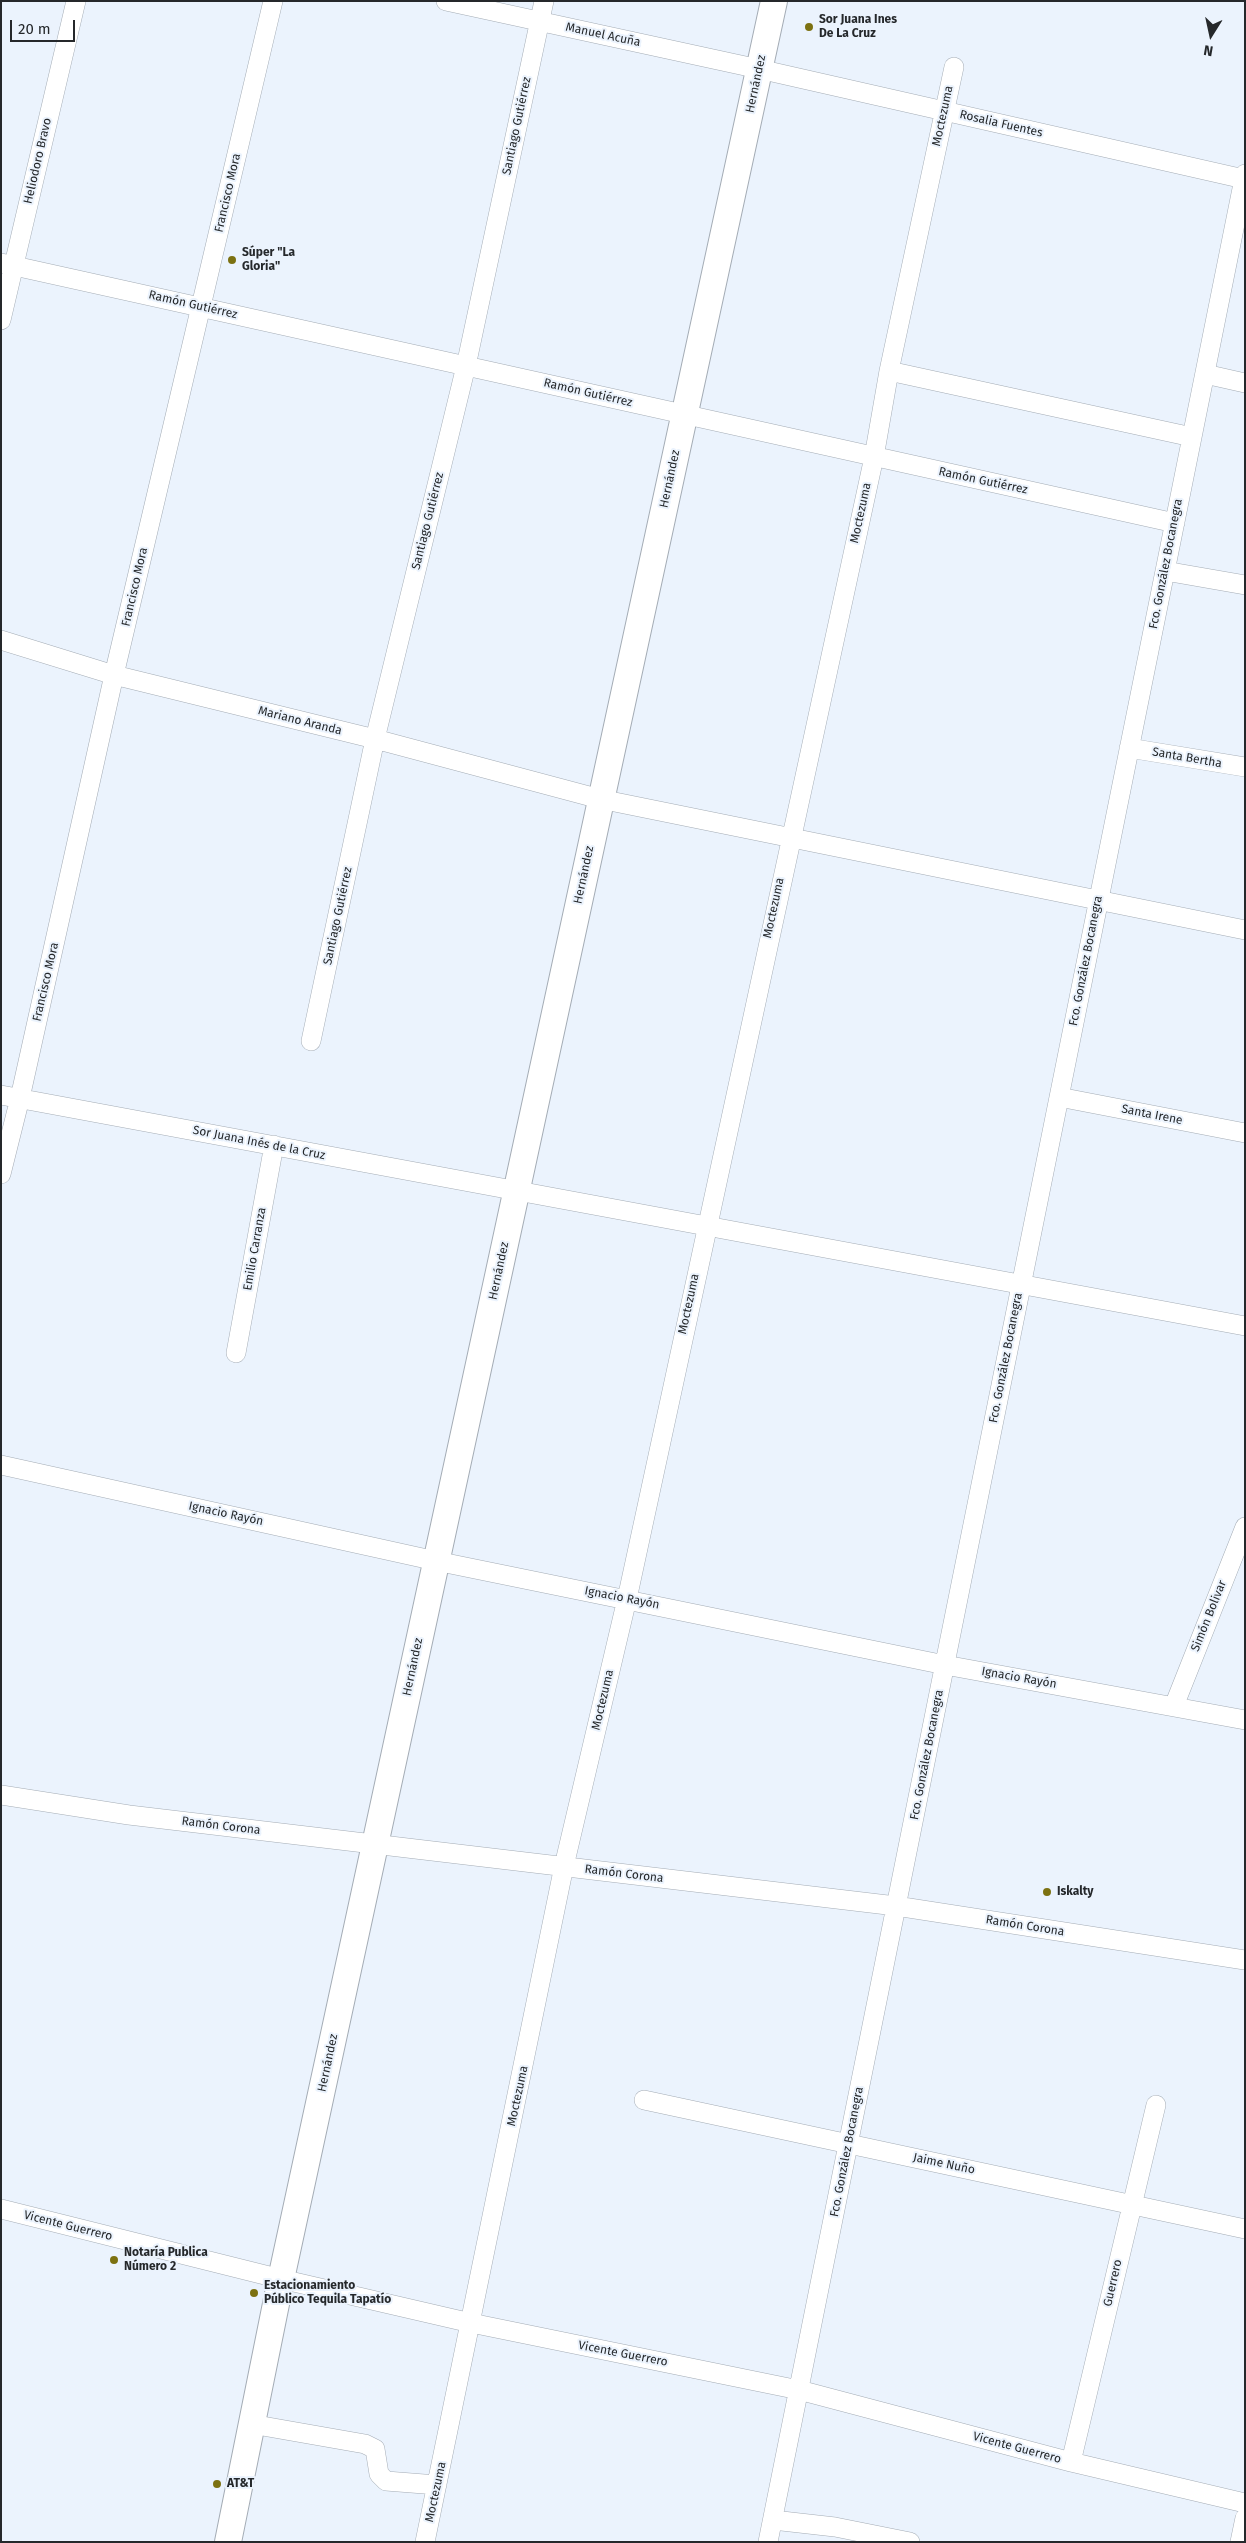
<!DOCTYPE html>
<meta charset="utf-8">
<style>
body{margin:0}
#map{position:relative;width:1246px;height:2543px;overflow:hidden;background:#ebf3fd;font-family:"Fira Sans",sans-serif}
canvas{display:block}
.frame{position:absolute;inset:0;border:2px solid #25282b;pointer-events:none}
.north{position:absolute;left:1186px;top:10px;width:50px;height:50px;-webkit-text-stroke:4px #ebf3fd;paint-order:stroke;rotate:190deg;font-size:14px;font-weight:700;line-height:20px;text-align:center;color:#25282b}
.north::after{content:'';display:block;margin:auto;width:18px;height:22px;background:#25282b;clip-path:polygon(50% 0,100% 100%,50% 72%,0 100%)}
.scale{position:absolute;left:10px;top:20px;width:65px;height:22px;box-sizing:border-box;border:2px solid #25282b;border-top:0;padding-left:6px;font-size:15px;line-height:18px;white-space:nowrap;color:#25282b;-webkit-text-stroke:4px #ebf3fd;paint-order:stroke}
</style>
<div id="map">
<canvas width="1246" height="2543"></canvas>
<div class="frame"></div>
<div class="north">N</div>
<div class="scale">20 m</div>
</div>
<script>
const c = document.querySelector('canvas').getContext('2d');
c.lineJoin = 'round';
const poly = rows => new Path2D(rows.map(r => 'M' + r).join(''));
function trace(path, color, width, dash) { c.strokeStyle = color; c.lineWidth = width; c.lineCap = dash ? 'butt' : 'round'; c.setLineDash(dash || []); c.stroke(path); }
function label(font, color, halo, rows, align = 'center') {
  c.font = font + ' "Fira Sans",sans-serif'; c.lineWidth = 4; c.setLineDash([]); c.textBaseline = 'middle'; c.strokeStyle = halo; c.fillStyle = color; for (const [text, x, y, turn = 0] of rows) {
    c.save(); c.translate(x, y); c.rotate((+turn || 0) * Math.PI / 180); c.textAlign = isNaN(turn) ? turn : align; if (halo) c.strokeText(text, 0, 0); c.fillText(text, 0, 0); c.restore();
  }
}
const street = poly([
 [446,1,759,69,1244,179],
 [1,263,1175,523],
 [1,320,76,1],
 [889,371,1192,437],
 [1205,374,1245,383],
 [1165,571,1245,585],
 [1,640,114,675,375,739,600,799,1245,930],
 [1129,748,1245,767],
 [311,1041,375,739,466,366,544,1],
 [1,1095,1245,1326],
 [1059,1097,1245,1133],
 [1,1174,20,1098,114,675,273,1],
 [236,1353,274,1145],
 [1,1465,436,1561,945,1665,1245,1720],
 [1174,1706,1245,1527],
 [1,1795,129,1815,896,1906,1245,1960],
 [644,2100,1245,2229],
 [1,2209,281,2279,471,2323,799,2390,1071,2462,1245,2503],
 [251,2424,365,2444,375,2449,379,2474,386,2481,437,2485],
 [1071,2462,1156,2105],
 [773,2520,835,2527,910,2542],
 [425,2542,564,1866,627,1599,874,457,889,371,954,67],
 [768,2542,1245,174],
 [1240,2542,1245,2518]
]);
const secondary = poly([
 [228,2542,281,2279,774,1]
]);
trace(street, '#a4acb5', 20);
trace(secondary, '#a4acb5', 28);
trace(street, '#fff', 19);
trace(secondary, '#fff', 26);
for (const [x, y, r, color] of [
 [809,27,5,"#7c7111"],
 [232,260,5,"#7c7111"],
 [1047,1892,5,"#7c7111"],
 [114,2260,5,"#7c7111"],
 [254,2293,5,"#7c7111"],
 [217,2484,5,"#7c7111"]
]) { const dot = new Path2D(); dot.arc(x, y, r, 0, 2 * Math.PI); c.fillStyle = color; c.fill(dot); trace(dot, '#ebf3fd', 2); }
label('bold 12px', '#25282b', '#ebf3fd', [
 ["Sor Juana Ines",819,20],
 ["De La Cruz",819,34],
 ["Súper \"La",242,253],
 ["Gloria\"",242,267],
 ["Iskalty",1057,1892],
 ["Notaría Publica",124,2253],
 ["Número 2",124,2267],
 ["Estacionamiento",264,2286],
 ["Público Tequila Tapatío",264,2300],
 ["AT&T",227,2484]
], 'left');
label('12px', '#25282b', '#ebf3fd', [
 ["Manuel Acuña",603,35,12],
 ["Hernández",756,84,-78],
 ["Moctezuma",943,116,-78],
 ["Rosalia Fuentes",1001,124,13],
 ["Santiago Gutiérrez",517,126,-78],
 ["Heliodoro Bravo",38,161,-77],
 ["Francisco Mora",228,193,-77],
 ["Ramón Gutiérrez",193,305,13],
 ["Ramón Gutiérrez",588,393,13],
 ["Hernández",670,479,-78],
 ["Ramón Gutiérrez",983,481,12],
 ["Moctezuma",861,513,-78],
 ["Santiago Gutiérrez",428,521,-76],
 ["Fco. González Bocanegra",1166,564,-79],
 ["Francisco Mora",135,587,-77],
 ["Mariano Aranda",300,721,14],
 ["Santa Bertha",1187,758,10],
 ["Hernández",584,875,-78],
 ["Moctezuma",774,908,-78],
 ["Santiago Gutiérrez",338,916,-78],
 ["Fco. González Bocanegra",1086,961,-79],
 ["Francisco Mora",46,982,-77],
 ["Santa Irene",1152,1115,11],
 ["Sor Juana Inés de la Cruz",259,1143,11],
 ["Emilio Carranza",255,1249,-80],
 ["Hernández",499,1271,-78],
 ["Moctezuma",689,1304,-78],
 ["Fco. González Bocanegra",1006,1358,-79],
 ["Ignacio Rayón",226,1514,12],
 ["Ignacio Rayón",622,1598,11],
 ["Simón Bolivar",1209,1616,-68],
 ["Hernández",413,1667,-78],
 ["Ignacio Rayón",1019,1678,10],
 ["Moctezuma",603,1700,-77],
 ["Fco. González Bocanegra",927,1755,-79],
 ["Ramón Corona",221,1826,7],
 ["Ramón Corona",624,1874,7],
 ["Ramón Corona",1025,1926,9],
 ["Hernández",328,2063,-78],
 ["Moctezuma",518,2096,-78],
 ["Fco. González Bocanegra",847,2152,-79],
 ["Jaime Nuño",944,2164,12],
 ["Vicente Guerrero",68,2226,14],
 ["Guerrero",1113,2283,-77],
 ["Vicente Guerrero",623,2354,11],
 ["Vicente Guerrero",1017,2448,15],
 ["Moctezuma",436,2492,-78]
]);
</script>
